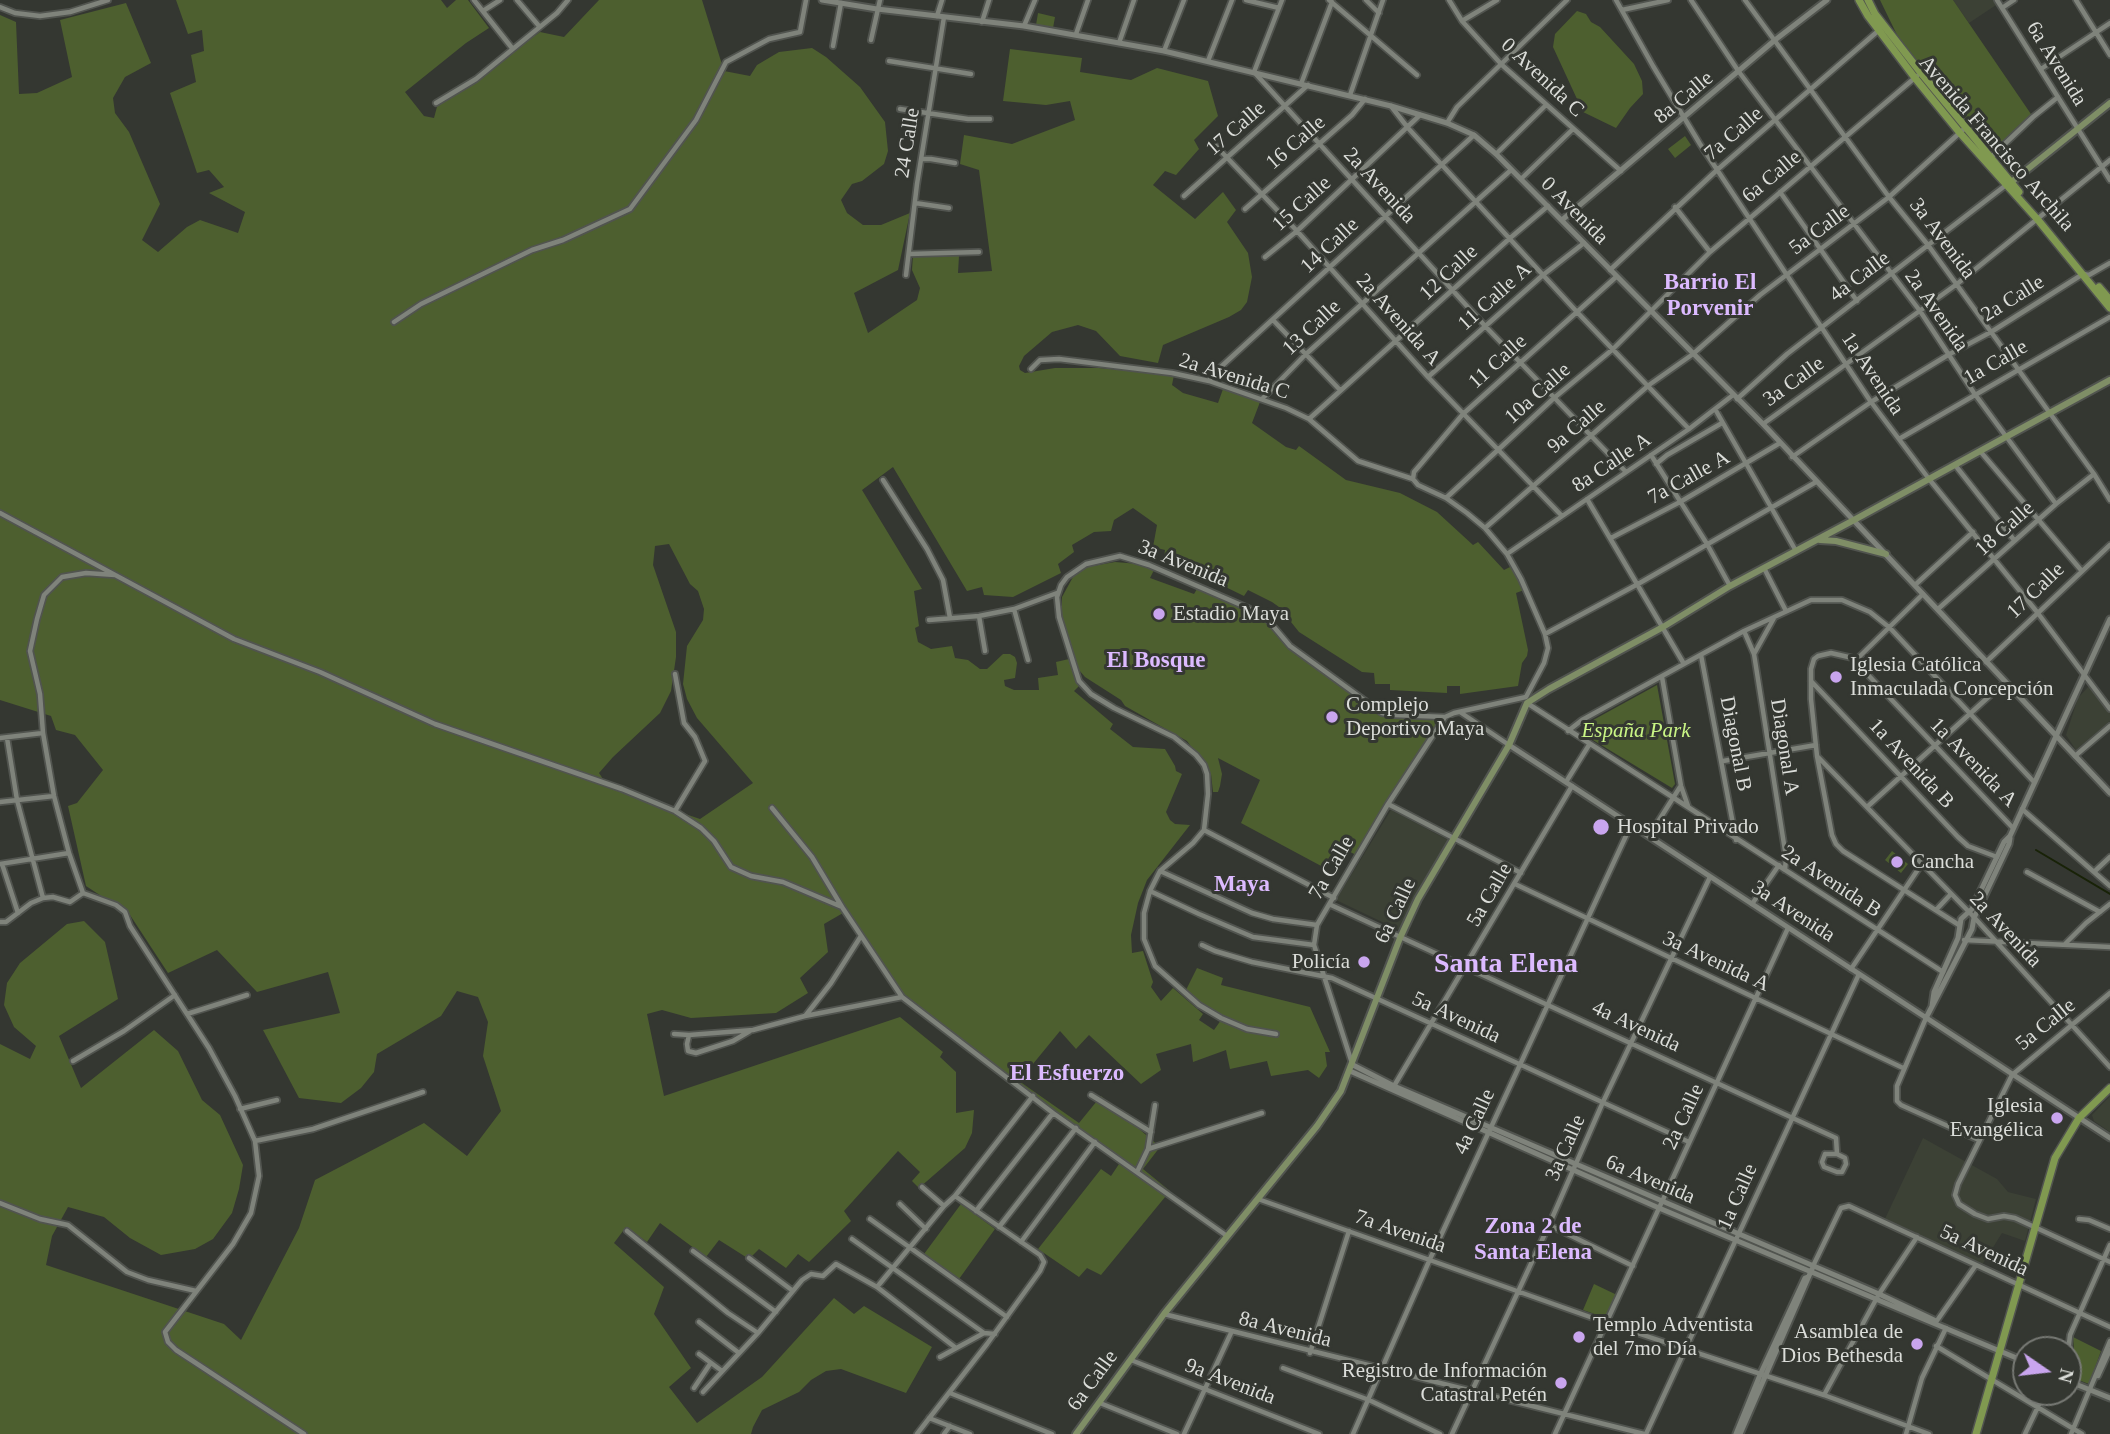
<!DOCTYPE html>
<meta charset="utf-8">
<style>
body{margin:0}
#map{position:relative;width:2110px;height:1434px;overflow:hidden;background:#343731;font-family:Georgia,serif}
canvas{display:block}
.north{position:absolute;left:2012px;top:1336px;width:70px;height:70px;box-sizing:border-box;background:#343731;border:2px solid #777974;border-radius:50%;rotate:104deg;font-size:19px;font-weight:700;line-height:28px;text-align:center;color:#dbddd9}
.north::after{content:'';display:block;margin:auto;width:24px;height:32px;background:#c9a5ee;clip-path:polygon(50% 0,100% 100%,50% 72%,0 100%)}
</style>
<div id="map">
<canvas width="2110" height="1434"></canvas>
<div class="north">N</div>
</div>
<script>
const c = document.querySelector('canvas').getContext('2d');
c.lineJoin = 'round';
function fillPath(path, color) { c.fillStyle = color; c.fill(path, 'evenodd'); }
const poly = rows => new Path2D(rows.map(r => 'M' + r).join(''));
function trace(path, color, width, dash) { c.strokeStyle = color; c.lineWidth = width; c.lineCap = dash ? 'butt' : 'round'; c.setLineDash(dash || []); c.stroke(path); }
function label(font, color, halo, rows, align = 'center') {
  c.font = font + ' Georgia,serif'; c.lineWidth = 6; c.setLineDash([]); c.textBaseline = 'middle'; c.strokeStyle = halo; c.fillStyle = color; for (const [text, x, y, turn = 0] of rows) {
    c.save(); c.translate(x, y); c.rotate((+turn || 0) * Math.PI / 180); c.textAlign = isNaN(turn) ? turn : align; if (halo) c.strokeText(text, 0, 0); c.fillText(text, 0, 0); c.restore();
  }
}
fillPath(poly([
 [1953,0,1993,0,1996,5,1969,23],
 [2088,687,2092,687,2110,714,2110,721,2076,750,2066,735,2078,698],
 [1391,810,1448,840,1399,930,1336,900],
 [2110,1096,2110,1132,2094,1121,2092,1115],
 [1923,1138,1997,1179,2008,1192,2036,1199,2025,1241,2002,1233,1982,1265,1884,1221]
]), '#3c4135');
fillPath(poly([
 [176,0,441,0,447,8,456,0,468,0,489,28,466,43,405,92,424,116,434,118,438,103,540,32,564,37,599,0,702,0,724,71,750,76,757,65,779,52,812,48,826,57,860,87,885,122,888,151,884,164,862,181,852,184,841,200,847,213,863,225,881,225,910,213,898,270,854,293,868,333,917,300,920,288,912,270,913,255,959,256,958,273,992,271,979,170,960,164,964,135,1012,144,1075,120,1070,101,1046,105,1003,101,1010,49,1082,58,1080,72,1131,80,1157,68,1208,81,1218,116,1194,140,1199,149,1176,175,1165,171,1153,185,1195,219,1223,192,1236,210,1227,222,1248,253,1252,277,1247,302,1241,310,1229,317,1163,345,1158,363,1120,356,1096,331,1078,325,1052,332,1024,356,1019,366,1020,370,1025,373,1055,368,1099,368,1174,375,1172,385,1183,393,1218,403,1223,389,1260,402,1252,423,1286,447,1296,450,1299,446,1346,480,1400,493,1437,512,1473,545,1478,542,1504,570,1512,566,1524,590,1516,593,1528,650,1527,656,1522,663,1518,686,1460,694,1460,686,1447,686,1447,693,1390,690,1390,684,1375,684,1374,673,1362,672,1299,632,1279,607,1272,602,1248,590,1244,596,1164,557,1165,550,1153,547,1157,525,1133,508,1114,520,1111,531,1094,532,1072,545,1074,552,1058,564,1061,573,1013,597,984,595,982,587,967,591,893,467,862,490,922,589,914,591,919,626,915,628,918,642,931,649,952,646,955,658,968,660,980,669,987,669,1003,654,1010,654,1015,657,1017,663,1015,678,1004,680,1005,686,1014,690,1039,690,1038,678,1058,675,1056,662,1069,659,1079,686,1074,691,1113,724,1110,729,1133,747,1165,749,1175,766,1176,771,1182,774,1166,812,1170,820,1175,824,1190,825,1147,880,1138,903,1131,935,1132,953,1143,951,1153,982,1151,987,1161,1001,1173,988,1203,1014,1199,1020,1214,1030,1221,1020,1186,990,1197,968,1223,978,1221,985,1310,1007,1330,1052,1325,1052,1327,1066,1319,1078,1308,1070,1271,1076,1267,1061,1230,1069,1226,1050,1193,1062,1191,1044,1156,1054,1161,1070,1141,1084,1089,1035,1076,1049,1060,1031,1019,1081,1079,1123,1101,1096,1160,1147,1143,1169,1170,1191,1101,1275,1087,1268,1079,1277,1038,1249,1101,1169,1111,1176,1119,1164,908,1003,843,913,824,924,828,952,800,978,808,993,776,1013,691,1018,662,1010,647,1014,664,1096,900,1017,943,1052,940,1057,956,1072,956,1113,974,1110,972,1133,965,1148,919,1188,912,1181,920,1172,898,1151,844,1211,851,1221,809,1262,798,1254,786,1268,759,1249,749,1259,719,1240,706,1257,660,1223,647,1242,626,1227,614,1243,664,1287,654,1314,691,1368,669,1387,697,1423,762,1377,834,1298,854,1314,864,1306,932,1347,906,1393,841,1369,826,1371,811,1380,799,1392,762,1410,753,1427,751,1434,0,1434,0,1044,30,1059,36,1046,14,1027,4,1005,7,983,20,963,67,924,84,921,105,942,118,999,59,1036,81,1088,154,1030,178,1051,202,1100,220,1115,243,1165,239,1189,232,1213,213,1239,195,1249,161,1255,130,1238,104,1217,68,1207,52,1236,46,1265,224,1324,241,1340,299,1228,315,1180,424,1123,467,1156,501,1111,483,1056,488,1022,478,997,457,991,441,1016,377,1054,374,1072,361,1088,341,1103,299,1098,263,1030,340,1013,328,972,257,992,217,950,168,973,130,915,86,886,68,806,77,803,103,770,75,735,56,730,51,716,0,700,0,15,16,22,19,94,37,93,72,77,60,20,126,3,151,63,125,77,113,98,115,113,129,132,160,204,142,240,158,252,187,227,200,220,238,233,245,212,209,193,224,187,209,170,197,173,170,93,196,82,191,55,204,51,202,30,188,34],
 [669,544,690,584,698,591,704,609,703,620,687,646,683,684,687,699,697,718,753,783,700,819,609,788,599,773,613,757,660,713,671,691,676,657,676,632,653,565,655,546],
 [1880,0,1953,0,2033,117,1990,158,1943,93,1899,39],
 [1577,11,1586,14,1591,22,1600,27,1634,64,1642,81,1643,94,1630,108,1616,128,1583,112,1553,47,1555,34],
 [1038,13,1055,17,1053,28,1036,25],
 [1685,136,1691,145,1675,158,1668,149],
 [1115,562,1139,564,1154,570,1150,578,1194,594,1197,589,1256,615,1269,624,1304,659,1378,715,1398,719,1433,717,1436,724,1356,855,1337,845,1323,867,1241,823,1260,780,1218,758,1222,774,1220,786,1218,792,1213,792,1211,774,1187,741,1125,706,1121,700,1085,677,1079,670,1062,618,1062,597,1073,577,1087,567],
 [1657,685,1675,784,1672,788,1583,734,1581,730,1584,725],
 [1892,851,1908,864,1901,873,1885,860],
 [961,1204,995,1229,959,1279,924,1254],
 [1594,1284,1617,1295,1606,1318,1583,1310],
 [2073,1337,2101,1351,2089,1384,2068,1376,2068,1364,2074,1350]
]), '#4d5f2f');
trace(poly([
 [2036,850,2110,894]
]), '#182207', 2);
const minor = poly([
 [474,0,512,48],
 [517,0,539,26],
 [1246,0,1279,8],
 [1282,0,1254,72,1486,327,1626,472],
 [1329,0,1417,75],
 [1366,0,1379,13],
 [1449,0,1462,21,1502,65,1621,171],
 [1616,0,1653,66,1700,144,1871,402,1929,479,2037,612,2110,709],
 [1691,0,1739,72,1920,311,1974,393,2056,504],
 [1745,0,1889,197,1928,245,2094,474,2110,500],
 [1997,0,2110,180],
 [2076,0,2110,55],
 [0,7,15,13,40,16,70,12,108,0],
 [2002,8,2014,0],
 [1622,10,1668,0],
 [483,11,500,0],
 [937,16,942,0],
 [1462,21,1497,0],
 [982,22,989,0],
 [1024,26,1035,0],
 [1076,34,1088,0],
 [871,40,880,0],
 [1119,43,1134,0],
 [833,46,841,3],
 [1164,51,1184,0],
 [889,61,971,74],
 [1208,61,1232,0],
 [2041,69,2110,23],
 [1301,84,1332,2],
 [1350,95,1383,0],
 [436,103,476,79,557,13,568,0],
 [1391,106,1408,128,1577,312,1689,429],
 [900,109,968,119,990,119],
 [1447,123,1457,107,1567,0],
 [1214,144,1297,231,1428,377,1562,516],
 [1496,154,1546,105],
 [1991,157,2033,117,2058,97],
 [921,159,931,159,955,163],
 [1521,179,1573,129],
 [1780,192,1857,301],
 [1184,196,1308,85],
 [915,203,949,208],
 [1675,207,1710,252],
 [1245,209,1352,115,1365,99],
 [909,254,979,252],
 [1265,257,1297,231,1420,115],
 [1610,270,1717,170,1878,31],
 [906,275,917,184,944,17],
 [1273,320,1340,390],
 [394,322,421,304,532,250,563,240,630,209,696,120,726,62,769,39,800,32,806,0],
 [1031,369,1040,360,1059,359,1172,373,1209,381,1286,408,1309,419,1358,461,1413,479],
 [1428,377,1543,275,1584,243],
 [1209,381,1212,375,1474,135],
 [1262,399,1305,355,1511,170],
 [1737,399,1787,354,2006,185],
 [1715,409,1796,551],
 [1309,419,1509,239,1548,206],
 [1763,424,1957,284,2110,160],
 [1899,439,2110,317],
 [1980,451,2081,570],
 [1651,455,1707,544,1730,586],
 [1792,457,1871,402,1948,355,1991,332,2083,274,2089,275,2110,263],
 [1656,464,1667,455,1722,423],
 [1955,465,2014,540],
 [1413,479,1414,472,1420,465,1463,414,1616,277],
 [883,480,927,549,943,580,950,618],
 [1446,498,1554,398,1613,349,1710,252,1917,76],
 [1587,499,1684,664],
 [0,513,234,639,320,672,435,724,622,789,675,811,701,828,714,841,731,867,751,876,783,882,842,907],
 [1485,528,1649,385,1693,354,1760,295,1889,197,1965,128],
 [1611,538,1680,502,1780,443],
 [1507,554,1689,429,1733,395],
 [1764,568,1786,611],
 [115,575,86,573,62,577,44,595,37,619,30,651,40,694,43,733,54,796,69,853,83,893,116,905,125,912,130,926,209,1048,235,1096,255,1141,259,1176,251,1213,233,1244,165,1332,168,1342,176,1350,304,1434],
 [1915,585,1973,532],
 [1923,594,1857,659,1831,653,1818,656,1814,659,1811,669,1811,699,1817,756,1832,835,1836,844,1843,851,1959,925],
 [1014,609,1028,660],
 [1938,609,2056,504,2094,474],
 [979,616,985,651],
 [929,620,979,616,1014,609,1057,593],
 [1744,631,1754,654,1786,857,1785,870],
 [1545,634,1638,584,1816,482],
 [1754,654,1774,618],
 [1701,655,1736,840],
 [1853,659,2013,828],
 [1986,662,2110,545],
 [675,674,684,723,695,737,705,761,675,811],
 [1662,677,1681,786,1688,806],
 [1811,681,1958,837,1968,846,1997,857],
 [1527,703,1943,972],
 [1460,712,1509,745],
 [1568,731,1582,720,1744,631,1811,600,1842,600,1870,612,1890,628,2034,782],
 [0,738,43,733],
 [7,738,17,800,43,898],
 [2075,756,2110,726],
 [1818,757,1972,915,2110,1067],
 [1723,761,1816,745],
 [1566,782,1589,745],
 [0,802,54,796],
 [1388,804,1521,873],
 [1867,807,2005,682],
 [772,808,812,857,842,907,902,997,1053,1113,1227,1236],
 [2022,809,2110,886],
 [1204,830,1208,794,1207,774,1204,765,1196,755,1174,737,1114,708,1091,694,1079,681,1059,617,1057,597,1061,585,1067,577,1086,564,1120,556,1149,565,1248,608,1268,620,1290,646,1382,713,1395,715,1445,717],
 [1204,830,1193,843,1160,871,1150,891,1144,913,1144,939,1155,966,1199,1005,1221,1018,1247,1029,1276,1034],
 [1204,830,1334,898],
 [1649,836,1680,787],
 [0,864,69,853],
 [2,864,18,913],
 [1160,871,1252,913,1273,919,1317,925],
 [2027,872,2100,912],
 [2094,872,2110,857],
 [1515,884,1903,1068],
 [1150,891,1199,914,1253,937,1314,945],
 [1752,904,1779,865],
 [1331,905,1836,1138,1837,1154],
 [1936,910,1950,895],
 [0,922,6,922,31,903,43,898,53,897,70,902,83,893],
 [1964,940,2110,947],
 [2066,943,2086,923,2110,904],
 [1202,945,1215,951,1252,962,1332,978,1689,1142],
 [1851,969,1921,865],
 [2110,993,2012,1075,1958,1184,1955,1195,1959,1204,1975,1214,1988,1219,2004,1216,2015,1218,2110,1262],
 [187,1014,247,995],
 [806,1015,831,983,861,936],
 [1926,1018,1897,1086,1897,1101,1901,1105,1979,1140],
 [674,1034,689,1035,753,1030,805,1016,902,997],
 [689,1035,687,1044,688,1051,696,1053,733,1041,750,1031],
 [1351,1060,1314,945,1317,925,1388,804,1445,717,1454,713,1526,697,1544,663,1548,648,1545,634,1521,579,1507,554,1485,528,1467,513,1446,498,1418,485,1413,479],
 [73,1061,124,1031,175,995],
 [1394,1086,1572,786],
 [1091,1095,1151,1132],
 [240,1109,277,1100],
 [255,1141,313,1129,423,1092],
 [1148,1149,1262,1113],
 [1825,1154,1837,1154,1845,1158,1846,1164,1842,1172,1837,1172,1824,1167,1822,1162,1825,1154],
 [1137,1172,1148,1149,1155,1105],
 [922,1187,944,1206],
 [1258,1199,1607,1323,1824,1395,1929,1434],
 [0,1203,40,1219,68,1225,127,1272,148,1280,196,1291],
 [900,1204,926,1229],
 [976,1211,1053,1113],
 [870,1219,1007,1317],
 [2079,1219,2089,1220,2110,1229],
 [1549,1225,1633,1266],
 [999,1227,1076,1128],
 [627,1231,728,1313,758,1333],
 [852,1239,984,1333],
 [1021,1242,1095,1142],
 [693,1251,776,1312],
 [749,1258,793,1291],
 [1813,1266,1841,1208,1849,1206,2110,1327],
 [877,1287,944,1206,955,1196,1033,1096],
 [1164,1314,1644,1434],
 [699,1322,739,1353],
 [1936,1322,1976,1265],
 [1936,1346,2082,1434],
 [1310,1353,1349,1231],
 [2068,1353,2070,1335,2110,1245],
 [699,1354,722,1371],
 [940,1357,984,1333,995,1334],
 [1131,1360,1319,1434],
 [1283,1368,1369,1400,1440,1434],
 [2098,1376,2110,1350],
 [694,1388,710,1364],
 [703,1392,758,1333,802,1280,811,1274,823,1276,836,1264,877,1287,956,1348],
 [950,1393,1052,1434],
 [1824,1395,1879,1294,1917,1237],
 [1100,1403,1177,1434],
 [929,1418,970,1434],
 [917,1434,987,1344,1040,1271,1044,1262,1040,1255,955,1196],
 [944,1434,950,1426],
 [1184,1434,1231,1333],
 [1353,1434,1430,1259,1631,825],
 [1452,1434,1549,1225,1603,1102,1710,877],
 [1555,1434,1788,928],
 [1646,1434,1859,974],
 [1906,1434,1922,1378,1946,1328],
 [2025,1434,2045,1392],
 [2071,1434,2110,1341]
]);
const tertiary = poly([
 [822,0,877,9,1024,26,1164,51,1391,106,1447,123,1474,135,1496,154,1763,424,2110,793],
 [1562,220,1775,40,1827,0],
 [1509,745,2110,1138],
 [1932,1006,1934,992,1958,938,1961,919,1972,909,2004,842,2010,836,2110,619],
 [1926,1018,1972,929,1974,918,2009,844,2010,838],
 [1353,1065,1394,1086,1879,1294,1934,1320],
 [1350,1071,1659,1208,2026,1362],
 [2068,1381,2110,1398],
 [1736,1434,1760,1375,1805,1278,1808,1277],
 [1740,1434,1812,1269]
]);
const secondary = poly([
 [2009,184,2110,103],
 [1820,540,1836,541,1886,554],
 [1076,1434,1164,1314,1317,1126,1341,1091,1400,938,1418,899,1509,745,1527,703,1549,689,1663,627,1730,586,1854,520,2110,380]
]);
const primary = poly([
 [1859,0,1868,16,1915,78,1960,133,2038,220,2110,308],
 [1868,0,1875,14,1921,73,2019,192],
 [2099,287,2110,300],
 [1976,1434,2055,1158,2079,1118,2110,1088]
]);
trace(minor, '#51544f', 8);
trace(tertiary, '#51544f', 9);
trace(secondary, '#51544f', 10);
trace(primary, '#51544f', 10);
trace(minor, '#7f837b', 4.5);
trace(tertiary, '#7f837b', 5);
trace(secondary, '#7f8e66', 6);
trace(primary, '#809950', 7);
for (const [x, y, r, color] of [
 [1159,614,7,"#c9a5ee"],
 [1836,677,7,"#c9a5ee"],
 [1332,717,7,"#c9a5ee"],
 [1601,827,9,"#c9a5ee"],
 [1897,862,7,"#c9a5ee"],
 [1364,962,7,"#c9a5ee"],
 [2057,1118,7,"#c9a5ee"],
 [1579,1337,7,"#c9a5ee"],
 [1917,1344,7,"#c9a5ee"],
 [1561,1383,7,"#c9a5ee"]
]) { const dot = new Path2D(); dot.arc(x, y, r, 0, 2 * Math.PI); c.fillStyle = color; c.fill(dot); trace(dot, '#343731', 2.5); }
label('21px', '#dbddd9', '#343731', [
 ["6a Avenida",2056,64,58],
 ["0 Avenida C",1542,78,43],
 ["8a Calle",1684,98,-40],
 ["17 Calle",1236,129,-41],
 ["7a Calle",1734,134,-41],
 ["24 Calle",908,143,-81],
 ["16 Calle",1296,143,-41],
 ["Avenida Francisco Archila",1996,144,49],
 ["6a Calle",1772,177,-40],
 ["2a Avenida",1379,186,47],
 ["15 Calle",1302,204,-42],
 ["0 Avenida",1574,211,45],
 ["5a Calle",1820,230,-37],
 ["3a Avenida",1942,239,53],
 ["14 Calle",1330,246,-43],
 ["12 Calle",1449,273,-43],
 ["4a Calle",1860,277,-37],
 ["11 Calle A",1495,297,-42],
 ["2a Calle",2013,299,-32],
 ["2a Avenida",1936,311,55],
 ["2a Avenida A",1398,320,48],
 ["13 Calle",1312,328,-43],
 ["11 Calle",1498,362,-42],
 ["1a Calle",1996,363,-30],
 ["1a Avenida",1872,374,56],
 ["2a Avenida C",1234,377,17],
 ["3a Calle",1794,382,-36],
 ["10a Calle",1538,394,-42],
 ["9a Calle",1577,427,-41],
 ["8a Calle A",1612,463,-34],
 ["7a Calle A",1689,478,-29],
 ["18 Calle",2005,529,-42],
 ["3a Avenida",1183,564,22],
 ["17 Calle",2036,591,-44],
 ["Diagonal B",1735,744,79],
 ["Diagonal A",1784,747,81],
 ["1a Avenida A",1973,763,46],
 ["1a Avenida B",1911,764,47],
 ["7a Calle",1332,868,-60],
 ["2a Avenida B",1831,882,33],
 ["5a Calle",1490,895,-60],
 ["6a Calle",1396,911,-65],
 ["3a Avenida",1793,912,33],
 ["2a Avenida",2005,930,47],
 ["3a Avenida A",1716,962,25],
 ["5a Avenida",1456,1018,25],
 ["5a Calle",2046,1025,-39],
 ["4a Avenida",1636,1027,25],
 ["2a Calle",1684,1117,-65],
 ["4a Calle",1475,1122,-65],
 ["3a Calle",1566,1148,-66],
 ["6a Avenida",1650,1180,23],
 ["1a Calle",1738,1197,-66],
 ["7a Avenida",1400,1232,19],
 ["5a Avenida",1984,1251,25],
 ["8a Avenida",1285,1330,14],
 ["6a Calle",1093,1381,-54],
 ["9a Avenida",1230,1382,21]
]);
label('21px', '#dbddd9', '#343731', [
 ["Estadio Maya",1173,614],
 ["Iglesia Católica",1850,665],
 ["Inmaculada Concepción",1850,689],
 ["Complejo",1346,705],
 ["Deportivo Maya",1346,729],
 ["Hospital Privado",1617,827],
 ["Cancha",1911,862],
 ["Policía",1350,962,"right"],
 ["Iglesia",2043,1106,"right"],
 ["Evangélica",2043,1130,"right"],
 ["Templo Adventista",1593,1325],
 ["del 7mo Día",1593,1349],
 ["Asamblea de",1903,1332,"right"],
 ["Dios Bethesda",1903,1356,"right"],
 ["Registro de Información",1547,1371,"right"],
 ["Catastral Petén",1547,1395,"right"]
], 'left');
label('italic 21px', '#c9f585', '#343731', [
 ["España Park",1636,731]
]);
label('bold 23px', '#dcbaff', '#343731', [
 ["Barrio El",1710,283],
 ["Porvenir",1710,309],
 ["El Bosque",1156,661],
 ["Maya",1242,885],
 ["El Esfuerzo",1067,1074],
 ["Zona 2 de",1533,1227],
 ["Santa Elena",1533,1253]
]);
label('bold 28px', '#dcbaff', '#343731', [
 ["Santa Elena",1506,965]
]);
</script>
